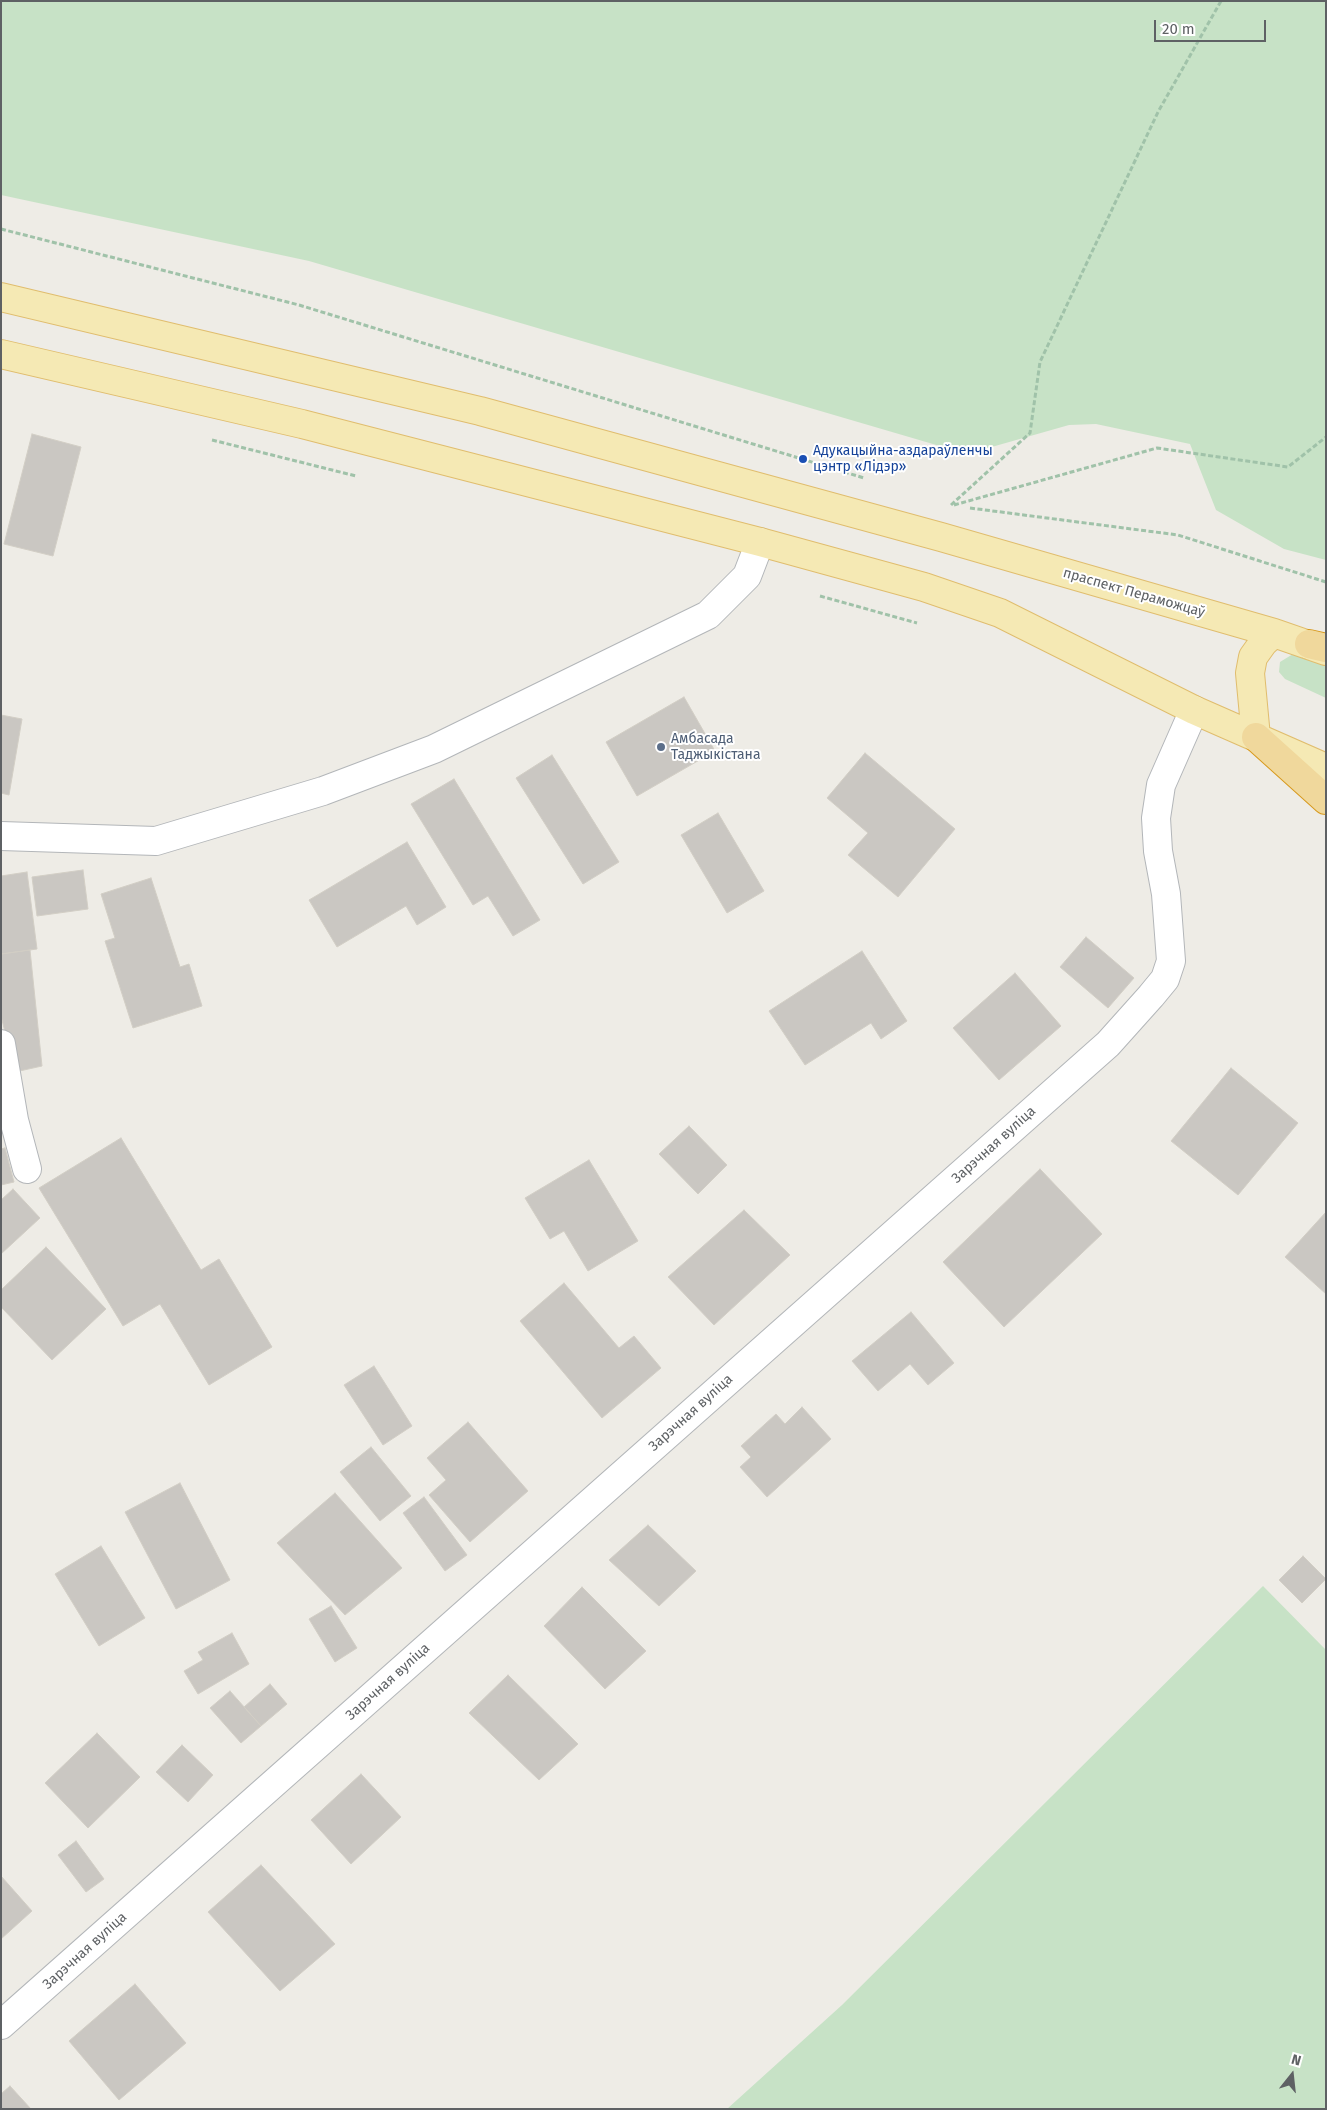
<!DOCTYPE html>
<meta charset="utf-8">
<style>
body{margin:0}
#map{position:relative;width:1327px;height:2110px;overflow:hidden;background:#eeece6;font-family:"Fira Sans",sans-serif}
canvas{display:block}
.frame{position:absolute;inset:0;border:2px solid #5e6164;pointer-events:none}
.north{position:absolute;left:1267px;top:2050px;width:50px;height:50px;-webkit-text-stroke:4px #fff;paint-order:stroke;rotate:16deg;font-size:14px;font-weight:700;line-height:20px;text-align:center;color:#5e6164}
.north::after{content:'';display:block;margin:auto;width:18px;height:22px;background:#5e6164;clip-path:polygon(50% 0,100% 100%,50% 72%,0 100%)}
.scale{position:absolute;left:1154px;top:20px;width:112px;height:22px;box-sizing:border-box;border:2px solid #5e6164;border-top:0;padding-left:6px;font-size:15px;line-height:18px;white-space:nowrap;color:#5e6164;-webkit-text-stroke:4px #fff;paint-order:stroke}
</style>
<div id="map">
<canvas width="1327" height="2110"></canvas>
<div class="frame"></div>
<div class="north">N</div>
<div class="scale">20 m</div>
</div>
<script>
const c = document.querySelector('canvas').getContext('2d');
c.lineJoin = 'round';
function fillPath(path, color) { c.fillStyle = color; c.fill(path, 'evenodd'); }
const poly = rows => new Path2D(rows.map(r => 'M' + r).join(''));
function trace(path, color, width, dash) { c.strokeStyle = color; c.lineWidth = width; c.lineCap = dash ? 'butt' : 'round'; c.setLineDash(dash || []); c.stroke(path); }
function label(font, color, halo, rows, align = 'center') {
  c.font = font + ' "Fira Sans",sans-serif'; c.lineWidth = 4; c.setLineDash([]); c.textBaseline = 'middle'; c.strokeStyle = halo; c.fillStyle = color; for (const [text, x, y, turn = 0] of rows) {
    c.save(); c.translate(x, y); c.rotate((+turn || 0) * Math.PI / 180); c.textAlign = isNaN(turn) ? turn : align; if (halo) c.strokeText(text, 0, 0); c.fillText(text, 0, 0); c.restore();
  }
}
fillPath(poly([
 [1,1,1326,1,1326,560,1284,549,1216,510,1190,444,1096,424,1069,425,967,454,309,261,1,195],
 [1293,654,1302,655,1326,666,1326,698,1285,679,1279,672,1280,662],
 [1263,1586,1326,1650,1326,2109,727,2109,842,2005]
]), '#c7e2c6');
const building = poly([
 [32,434,81,447,53,556,4,544,32,434],
 [684,697,715,751,637,796,606,742,684,697],
 [1,715,22,719,9,795,1,793,1,715],
 [865,753,955,829,898,897,848,855,868,833,827,798,865,753],
 [552,755,619,862,583,884,516,778,552,755],
 [454,779,540,920,513,936,488,896,473,905,411,804,454,779],
 [718,813,764,891,727,913,681,835,718,813],
 [407,842,446,907,417,925,406,906,337,947,309,900,407,842],
 [83,870,88,909,37,916,32,877,83,870],
 [27,872,37,949,1,954,1,876,27,872],
 [151,878,180,967,189,964,202,1006,133,1028,105,941,115,938,101,894,151,878],
 [1086,937,1134,978,1108,1008,1060,967,1086,937],
 [30,950,42,1066,15,1072,1,1016,1,954,30,950],
 [862,951,907,1021,881,1039,871,1023,805,1065,769,1011,862,951],
 [1015,973,1061,1026,999,1080,953,1028,1015,973],
 [1231,1068,1298,1123,1238,1195,1171,1141,1231,1068],
 [689,1126,727,1165,698,1194,659,1154,689,1126],
 [121,1138,201,1270,219,1259,272,1347,209,1385,160,1304,123,1326,39,1188,121,1138],
 [5,1148,14,1182,1,1185,1,1149,5,1148],
 [589,1160,638,1241,588,1271,564,1231,550,1239,525,1198,589,1160],
 [1040,1169,1102,1234,1004,1327,943,1262,1040,1169],
 [13,1189,40,1218,1,1254,1,1200,13,1189],
 [744,1210,790,1255,714,1325,668,1277,744,1210],
 [1326,1212,1326,1294,1285,1257,1326,1212],
 [46,1247,106,1309,52,1360,1,1307,1,1290,46,1247],
 [564,1283,619,1348,634,1336,661,1368,602,1418,520,1321,564,1283],
 [911,1312,954,1363,928,1385,910,1364,878,1391,852,1361,911,1312],
 [374,1366,412,1426,383,1445,344,1385,374,1366],
 [802,1407,831,1439,767,1497,740,1467,751,1457,741,1446,776,1414,785,1424,802,1407],
 [468,1422,528,1491,470,1542,429,1495,446,1480,427,1458,468,1422],
 [371,1447,411,1496,380,1521,340,1472,371,1447],
 [180,1483,230,1580,176,1609,125,1512,180,1483],
 [335,1493,402,1568,345,1615,277,1543,335,1493],
 [424,1497,467,1555,445,1571,403,1513,424,1497],
 [648,1525,696,1571,659,1606,609,1560,648,1525],
 [101,1546,145,1618,99,1646,55,1574,101,1546],
 [1303,1556,1326,1579,1302,1603,1279,1580,1303,1556],
 [582,1587,646,1651,605,1689,544,1626,582,1587],
 [331,1606,357,1648,335,1662,309,1619,331,1606],
 [232,1633,249,1664,198,1694,184,1671,203,1660,198,1652,232,1633],
 [508,1675,578,1744,539,1780,469,1713,508,1675],
 [270,1684,287,1704,261,1726,244,1707,270,1684],
 [230,1691,261,1726,241,1743,210,1708,230,1691],
 [97,1733,140,1777,88,1828,45,1783,97,1733],
 [182,1745,213,1775,188,1802,156,1772,182,1745],
 [361,1774,401,1817,351,1864,311,1820,361,1774],
 [76,1841,104,1879,86,1892,58,1855,76,1841],
 [261,1865,335,1944,280,1991,208,1912,261,1865],
 [1,1876,32,1911,1,1939,1,1876],
 [135,1984,186,2043,119,2100,69,2041,135,1984],
 [10,2086,31,2109,1,2109,1,2094,10,2086]
]);
fillPath(building, '#cac7c2');
trace(building, '#d2cec5', 1);
const minor = poly([
 [1,836,156,841,323,791,434,749,708,615,747,576,760,542],
 [1,1044,14,1120,27,1169],
 [1,2025,1108,1044,1151,996,1165,979,1171,961,1166,894,1158,851,1156,818,1161,785,1194,710]
]);
const major = poly([
 [1,297,480,411,941,537,1274,633,1326,651],
 [1,354,302,424,760,542,924,587,1000,613,1194,710,1326,768],
 [1256,737,1250,673,1253,657,1263,643,1274,633]
]);
const highway = poly([
 [1309,644,1326,648],
 [1256,737,1326,800]
]);
trace(minor, '#b3b6b9', 30);
trace(major, '#e0bd6e', 30);
trace(highway, '#d7991d', 30);
trace(poly([
 [1,229,299,305,864,478],
 [212,440,356,476],
 [951,505,1030,433,1040,362,1158,112,1221,1],
 [954,505,1157,448,1288,467,1326,437],
 [970,508,1178,535,1326,582],
 [820,596,917,623]
]), '#a0c2a9', 3, [5, 2.5]);
trace(minor, '#fff', 28);
trace(major, '#f5e9b4', 28);
trace(highway, '#f0d89c', 28);
for (const [x, y, r, color] of [
 [803,459,5,"#1a4fb4"],
 [661,747,5,"#5c6f8a"]
]) { const dot = new Path2D(); dot.arc(x, y, r, 0, 2 * Math.PI); c.fillStyle = color; c.fill(dot); trace(dot, '#fff', 2); }
label('14px', '#164399', '#fff', [
 ["Адукацыйна-аздараўленчы",813,451],
 ["цэнтр «Лідэр»",813,467]
], 'left');
label('14px', '#5e6164', '#fff', [
 ["праспект Пераможцаў",1134,593,16],
 ["Зарэчная вуліца",994,1145,-42],
 ["Зарэчная вуліца",691,1413,-42],
 ["Зарэчная вуліца",388,1682,-42],
 ["Зарэчная вуліца",85,1951,-42]
]);
label('14px', '#4e5e75', '#fff', [
 ["Амбасада",671,739],
 ["Таджыкістана",671,755]
], 'left');
</script>
